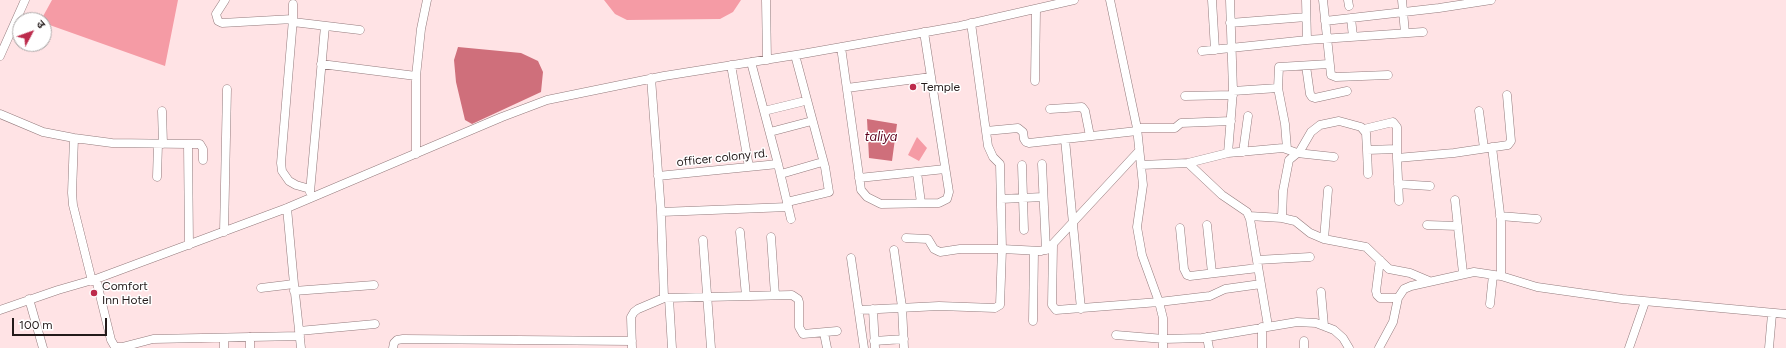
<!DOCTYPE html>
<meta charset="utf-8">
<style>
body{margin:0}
#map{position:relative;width:1786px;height:348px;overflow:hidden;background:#ffe3e5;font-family:Figtree,"Noto Sans Devanagari",sans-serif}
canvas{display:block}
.north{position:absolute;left:12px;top:12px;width:40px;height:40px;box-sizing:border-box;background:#fff;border:1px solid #a7a3a3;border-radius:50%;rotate:49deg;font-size:11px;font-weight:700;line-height:16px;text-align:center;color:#231a1a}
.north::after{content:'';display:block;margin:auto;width:14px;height:18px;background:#bc2b4c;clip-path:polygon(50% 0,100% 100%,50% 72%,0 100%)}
.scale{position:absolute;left:12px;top:318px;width:95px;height:18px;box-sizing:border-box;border:2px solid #231a1a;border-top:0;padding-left:5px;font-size:12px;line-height:14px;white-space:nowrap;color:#231a1a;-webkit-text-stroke:3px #fff;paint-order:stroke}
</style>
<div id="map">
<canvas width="1786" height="348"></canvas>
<div class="north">उ</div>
<div class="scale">100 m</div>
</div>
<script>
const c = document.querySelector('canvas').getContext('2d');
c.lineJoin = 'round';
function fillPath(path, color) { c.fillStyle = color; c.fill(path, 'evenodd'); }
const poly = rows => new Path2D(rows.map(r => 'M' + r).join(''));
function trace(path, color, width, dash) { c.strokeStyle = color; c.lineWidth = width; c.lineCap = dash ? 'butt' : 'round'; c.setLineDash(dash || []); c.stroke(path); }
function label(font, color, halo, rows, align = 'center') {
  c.font = font + ' Figtree,sans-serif'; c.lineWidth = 3; c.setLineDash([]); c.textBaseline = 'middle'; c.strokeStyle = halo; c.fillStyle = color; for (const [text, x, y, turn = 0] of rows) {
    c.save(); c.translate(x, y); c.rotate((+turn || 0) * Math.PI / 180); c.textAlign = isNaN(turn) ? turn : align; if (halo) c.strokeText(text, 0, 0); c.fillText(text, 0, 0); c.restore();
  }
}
fillPath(poly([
 [52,0,178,0,165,66,44,23,44,20,41,20],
 [604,0,741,0,733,12,720,19,627,20,615,14],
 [917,137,927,148,919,161,908,155]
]), '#f59ba5');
fillPath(poly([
 [458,47,521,53,538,61,543,72,541,92,472,124,465,120,456,82,454,60],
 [867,119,897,124,892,161,869,158]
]), '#cf6f7b');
const minor = poly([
 [225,0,216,14,218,21,222,23,293,19,281,163,282,171,289,181,296,185,310,189],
 [766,0,767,60],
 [1110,0,1137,128,1143,185,1137,227,1142,255,1159,302,1163,318,1163,348],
 [1212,0,1215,50],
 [1323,0,1331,75,1336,77,1388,75],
 [1348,0,1349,6],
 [1402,0,1405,33],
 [1351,18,1353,37],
 [293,19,293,4],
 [1325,21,1439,8,1491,0],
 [293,22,360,30],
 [971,23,988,146,993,157,1000,164,1002,249,1041,251,1049,248,1139,151],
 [1230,23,1306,17],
 [1307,40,1423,32],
 [841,47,861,190,867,197,881,204,939,203,947,199,949,192,924,32],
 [1202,51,1307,40,1306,0],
 [0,56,25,0],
 [321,64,416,76,416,154],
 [731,65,749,167],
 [1306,66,1310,94,1312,97,1315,98,1347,91],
 [416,76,421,29,427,0],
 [1035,81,1036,10],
 [847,88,931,77],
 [1233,91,1278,88],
 [1185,96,1233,95],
 [1050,109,1082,107,1085,111,1090,136],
 [162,111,163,144],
 [764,111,801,102],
 [1479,111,1484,148],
 [0,114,43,132,74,138,112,143,188,144,189,245],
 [1137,128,1175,128,1181,123,1231,121],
 [1364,129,1393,122,1397,127,1397,149],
 [986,131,1018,128,1023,132,1024,139,1026,142,1029,143,1137,131],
 [770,132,808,122],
 [74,138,72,193,73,205,92,281],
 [1065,139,1081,309],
 [188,144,200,144,203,149,203,160],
 [1492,147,1501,222,1501,276],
 [1287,149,1285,124,1278,88,1279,67,1329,64],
 [1367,150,1368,174],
 [1243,152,1248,116],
 [1228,153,1233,91,1230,0],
 [1397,158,1399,201],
 [1188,163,1228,153,1283,148,1297,153,1334,157],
 [778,164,791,219],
 [1042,164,1046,250],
 [1022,165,1024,230],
 [1141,165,1188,163,1222,195,1247,212,1250,219,1268,326],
 [917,172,921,203],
 [781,174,819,163],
 [658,176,778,164,751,62],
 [157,177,158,144],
 [859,178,945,169],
 [1398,184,1430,186],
 [310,192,325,26],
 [1001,199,1043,197],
 [1455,200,1463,273],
 [787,202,829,192,825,167,795,55],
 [287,208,294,284,301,348],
 [661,212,788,207],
 [1249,216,1282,218,1283,191,1289,160,1300,151,1311,132,1320,125,1339,121,1361,127,1366,133,1367,150,1397,149,1397,158,1454,153,1508,145,1511,141,1507,95],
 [1500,216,1537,219],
 [1282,218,1295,221,1310,233,1324,239,1366,247,1389,269,1410,273,1429,281],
 [1207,225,1212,273],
 [1427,225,1458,226],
 [1180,228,1184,269,1187,275,1190,276,1258,268],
 [224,232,227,89],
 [740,232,746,296],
 [771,237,775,295],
 [1324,239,1328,190],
 [703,240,711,348],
 [1053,245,1052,305,1056,310,1159,302,1210,296,1225,289,1261,284],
 [894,250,902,307,904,348],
 [851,258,864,348],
 [1257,260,1310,257],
 [1380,260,1376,291,1377,295,1380,298,1398,298],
 [96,279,111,340,115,347,122,347,153,339,300,336],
 [261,288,294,284],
 [294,291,374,285],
 [1321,292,1324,326],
 [664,298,792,295,798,299,799,302,799,327,803,334,837,331],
 [669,298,672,348],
 [29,299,43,348],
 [1490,304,1493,275],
 [873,309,875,348],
 [0,310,58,290,96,279,287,208,502,117,547,100,664,76,802,54,960,26,1074,0],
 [859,310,939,306,995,308,1000,305,1002,249,960,249,940,252,934,249,928,239,906,238],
 [1033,321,1034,251],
 [299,331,375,324],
 [824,333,827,348],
 [1116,335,1164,339,1202,338,1297,322,1316,323,1334,330,1343,338,1349,348],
 [1207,337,1209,348],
 [874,341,904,339],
 [1304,341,1304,348],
 [224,348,224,338],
 [250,348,250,337],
 [393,348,394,343,397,340,403,339,632,341],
 [632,348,631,317,634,312,638,309,664,298,661,212,651,78],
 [1262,348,1262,327],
 [1379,348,1393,322,1398,298,1404,289,1411,286,1474,272,1501,276,1537,287,1622,299,1786,314],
 [1629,348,1645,302],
 [1769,348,1772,314]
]);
trace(minor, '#947b7d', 9);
trace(minor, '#fff', 8);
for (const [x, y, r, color] of [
 [913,87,4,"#bc2b4c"],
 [94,293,4,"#bc2b4c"]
]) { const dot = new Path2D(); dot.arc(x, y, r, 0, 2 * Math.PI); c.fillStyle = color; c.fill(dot); trace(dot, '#fff', 1.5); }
label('12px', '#231a1a', '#fff', [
 ["Temple",921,87],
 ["Comfort",102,286],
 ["Inn Hotel",102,300]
], 'left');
label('12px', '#231a1a', '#fff', [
 ["officer colony rd.",722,158,-6]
]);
label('italic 13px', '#5c001c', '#fff', [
 ["taliya",881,137]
]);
</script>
